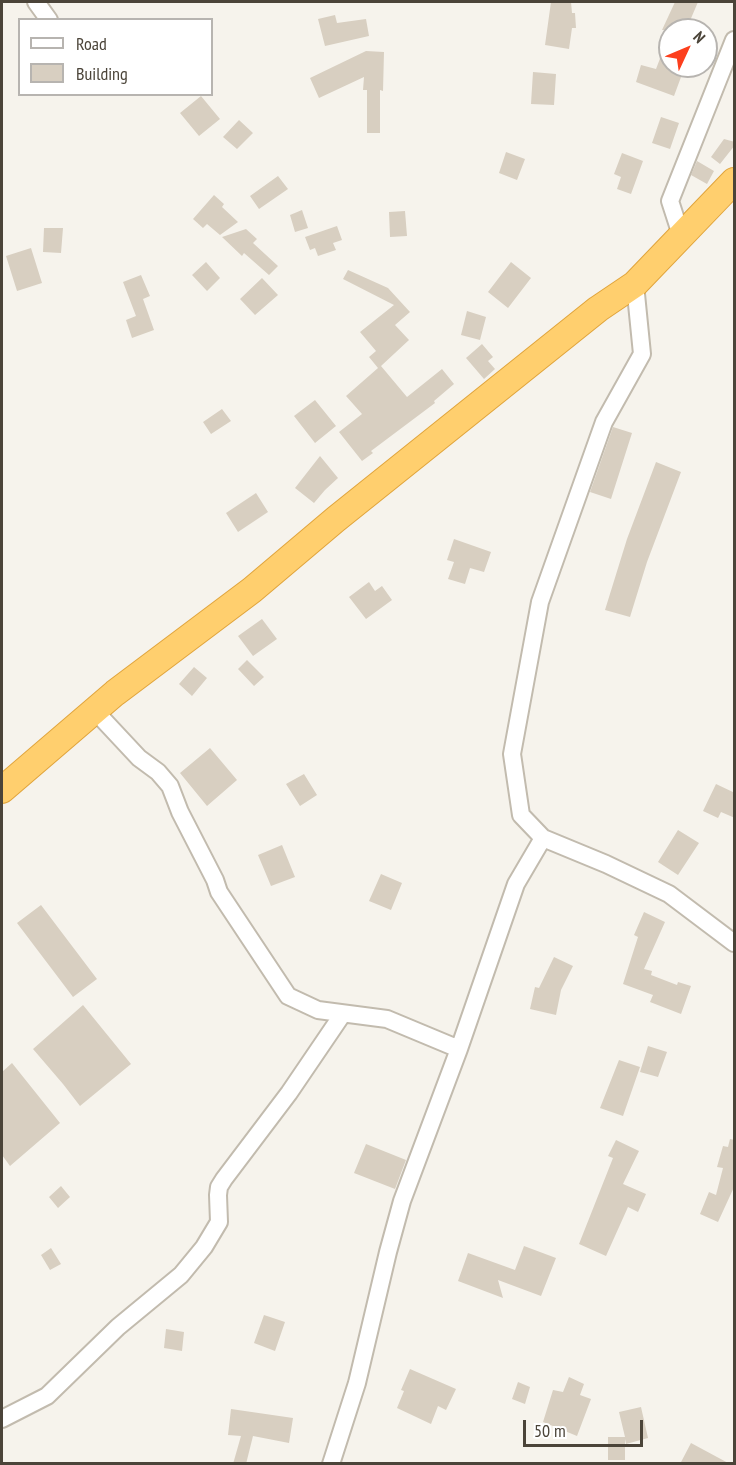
<!DOCTYPE html>
<style>
body{margin:0}
#map{position:relative;width:736px;height:1465px;overflow:hidden;background:#f6f3ec;font-family:"PT Sans Narrow",sans-serif}
canvas{display:block}
.frame{position:absolute;inset:0;border:3px solid #4b4439;pointer-events:none}
.legend{position:absolute;left:18px;top:18px;width:195px;height:78px;box-sizing:border-box;background:#fff;border:2px solid #b7b4b0;margin:0;padding:8px 10px;list-style:none;font-size:18px;color:#4b4439}
.legend li{display:flex;align-items:center;gap:12px;height:30px}
.legend b{width:30px;border:2px solid #b7b4b0}
.north{position:absolute;left:658px;top:18px;width:60px;height:60px;box-sizing:border-box;background:#fff;border:2px solid #b7b4b0;border-radius:50%;rotate:46deg;font-size:16px;font-weight:700;line-height:24px;text-align:center;color:#4b4439}
.north::after{content:'';display:block;margin:auto;width:21px;height:27px;background:#fc3f1d;clip-path:polygon(50% 0,100% 100%,50% 72%,0 100%)}
.scale{position:absolute;left:523px;top:1420px;width:120px;height:27px;box-sizing:border-box;border:3px solid #4b4439;border-top:0;padding-left:8px;font-size:18px;line-height:21px;white-space:nowrap;color:#4b4439;-webkit-text-stroke:4px #fff;paint-order:stroke}
</style>
<div id="map">
<canvas width="736" height="1465"></canvas>
<div class="frame"></div>
<ul class="legend">
<li><b style="height:8px;background:#fff"></b>Road</li>
<li><b style="height:16px;background:#d8cfc1"></b>Building</li>
</ul>
<div class="north">N</div>
<div class="scale">50 m</div>
</div>
<script>
const c = document.querySelector('canvas').getContext('2d');
c.lineJoin = 'round';
function fillPath(path, color) { c.fillStyle = color; c.fill(path, 'evenodd'); }
const poly = rows => new Path2D(rows.map(r => 'M' + r).join(''));
function trace(path, color, width, dash) { c.strokeStyle = color; c.lineWidth = width; c.lineCap = dash ? 'butt' : 'round'; c.setLineDash(dash || []); c.stroke(path); }
fillPath(poly([
 [551,2,571,2,572,13,575,13,576,28,572,28,569,49,545,45],
 [675,2,698,2,686,30,662,30],
 [335,15,337,23,366,19,369,36,325,46,318,19],
 [669,35,670,66,684,69,674,96,636,82,641,65,656,69],
 [366,51,384,52,383,91,380,90,380,133,367,133,367,90,363,90,364,77,319,98,310,78],
 [533,72,556,74,554,105,531,104],
 [201,96,220,119,199,136,180,113],
 [661,117,679,123,670,149,652,143],
 [239,120,253,133,237,149,223,137],
 [724,139,735,142,735,145,720,164,711,157],
 [506,152,525,159,517,180,499,173],
 [622,153,643,161,631,194,617,189,621,177,614,174],
 [697,161,714,171,707,184,691,175],
 [278,176,288,189,259,209,250,196],
 [214,195,224,204,222,207,238,222,220,235,207,224,203,228,193,219],
 [302,210,308,228,295,232,290,215],
 [405,211,407,236,390,237,389,212],
 [337,226,342,240,333,243,336,250,318,256,315,248,310,250,305,237],
 [44,228,63,228,61,253,43,252],
 [246,229,257,239,253,243,278,266,269,275,244,253,242,256,222,237],
 [31,248,42,283,17,291,6,256],
 [206,262,220,278,207,291,192,275],
 [511,262,531,278,508,308,488,292],
 [348,270,388,288,410,312,395,325,409,340,381,366,407,397,442,369,454,384,434,401,435,403,371,451,373,453,362,461,339,432,362,414,346,396,378,368,369,357,376,351,360,332,394,305,343,279],
 [141,275,150,296,143,299,154,330,132,338,126,320,136,316,123,282],
 [262,278,278,295,255,315,240,299],
 [467,311,486,317,480,340,461,335],
 [482,344,493,357,488,361,495,369,484,379,466,358],
 [315,400,336,426,315,443,294,416],
 [222,409,231,421,211,434,203,422],
 [613,427,632,433,611,499,590,492],
 [320,456,338,478,325,490,314,503,295,488],
 [656,462,681,472,647,562,630,617,605,610,627,539],
 [256,493,268,512,238,532,226,513],
 [454,539,491,552,484,572,470,568,465,584,448,579,454,562,447,560],
 [369,582,375,591,382,586,392,600,366,619,349,597],
 [262,619,277,639,253,656,238,636],
 [247,660,264,677,254,686,238,669],
 [194,667,207,678,192,696,179,684],
 [210,748,237,780,207,806,180,773],
 [304,774,317,795,300,806,286,784],
 [716,784,735,793,735,818,721,812,718,818,703,811],
 [678,830,699,843,678,875,658,862],
 [282,845,295,877,271,886,258,855],
 [381,874,402,883,391,910,369,901],
 [41,905,97,979,73,997,17,923],
 [644,912,665,922,644,969,652,971,651,975,677,985,678,982,691,986,681,1014,650,1002,653,995,623,984,638,937,634,935],
 [554,957,573,966,561,990,556,1015,530,1009,535,987,539,988],
 [83,1005,131,1064,80,1106,63,1084,33,1049],
 [648,1046,667,1052,658,1077,640,1072],
 [619,1060,640,1067,623,1116,600,1108],
 [12,1063,60,1123,10,1166,2,1155,2,1072],
 [730,1139,735,1140,735,1185,718,1222,700,1214,709,1192,716,1195,723,1168,717,1167,723,1146,728,1147],
 [616,1140,639,1151,623,1184,646,1194,638,1212,628,1207,606,1256,579,1244,613,1158,608,1156],
 [366,1144,406,1160,395,1189,354,1173],
 [61,1186,70,1197,58,1208,49,1197],
 [524,1246,556,1258,541,1296,498,1280,503,1298,458,1281,468,1253,515,1270],
 [51,1248,61,1264,50,1270,41,1255],
 [264,1315,285,1322,275,1351,254,1343],
 [166,1329,184,1332,182,1351,164,1348],
 [410,1369,456,1389,446,1410,438,1406,431,1424,397,1408,404,1391,401,1390],
 [569,1377,584,1384,580,1395,591,1399,577,1436,543,1422,553,1390,563,1392],
 [518,1382,530,1387,525,1404,512,1399],
 [641,1407,648,1438,626,1444,625,1439,625,1460,608,1460,608,1437,625,1437,619,1412],
 [231,1409,293,1418,289,1443,253,1436,246,1464,233,1464,241,1436,228,1435],
 [691,1443,730,1464,680,1464]
]), '#d8cfc1');
const minor = poly([
 [36,2,49,20],
 [681,235,670,201,734,40],
 [635,284,642,354,604,422,540,602,512,754,521,815,543,838,606,864,669,894,734,943],
 [96,712,139,758,158,772,170,786,180,812,215,880,219,892,288,996,318,1010,387,1019,459,1049],
 [2,1419,47,1396,118,1327,181,1275,204,1247,219,1222,218,1195,219,1187,224,1179,289,1093,342,1015],
 [331,1464,357,1383,388,1252,402,1201,459,1049,516,884,543,838]
]);
const highway = poly([
 [2,790,115,693,252,590,336,519,598,309,635,284,734,181]
]);
trace(minor, '#c2bbae', 20);
trace(highway, '#e0a43c', 28);
trace(minor, '#fff', 16);
trace(highway, '#ffcf6e', 26);
</script>
